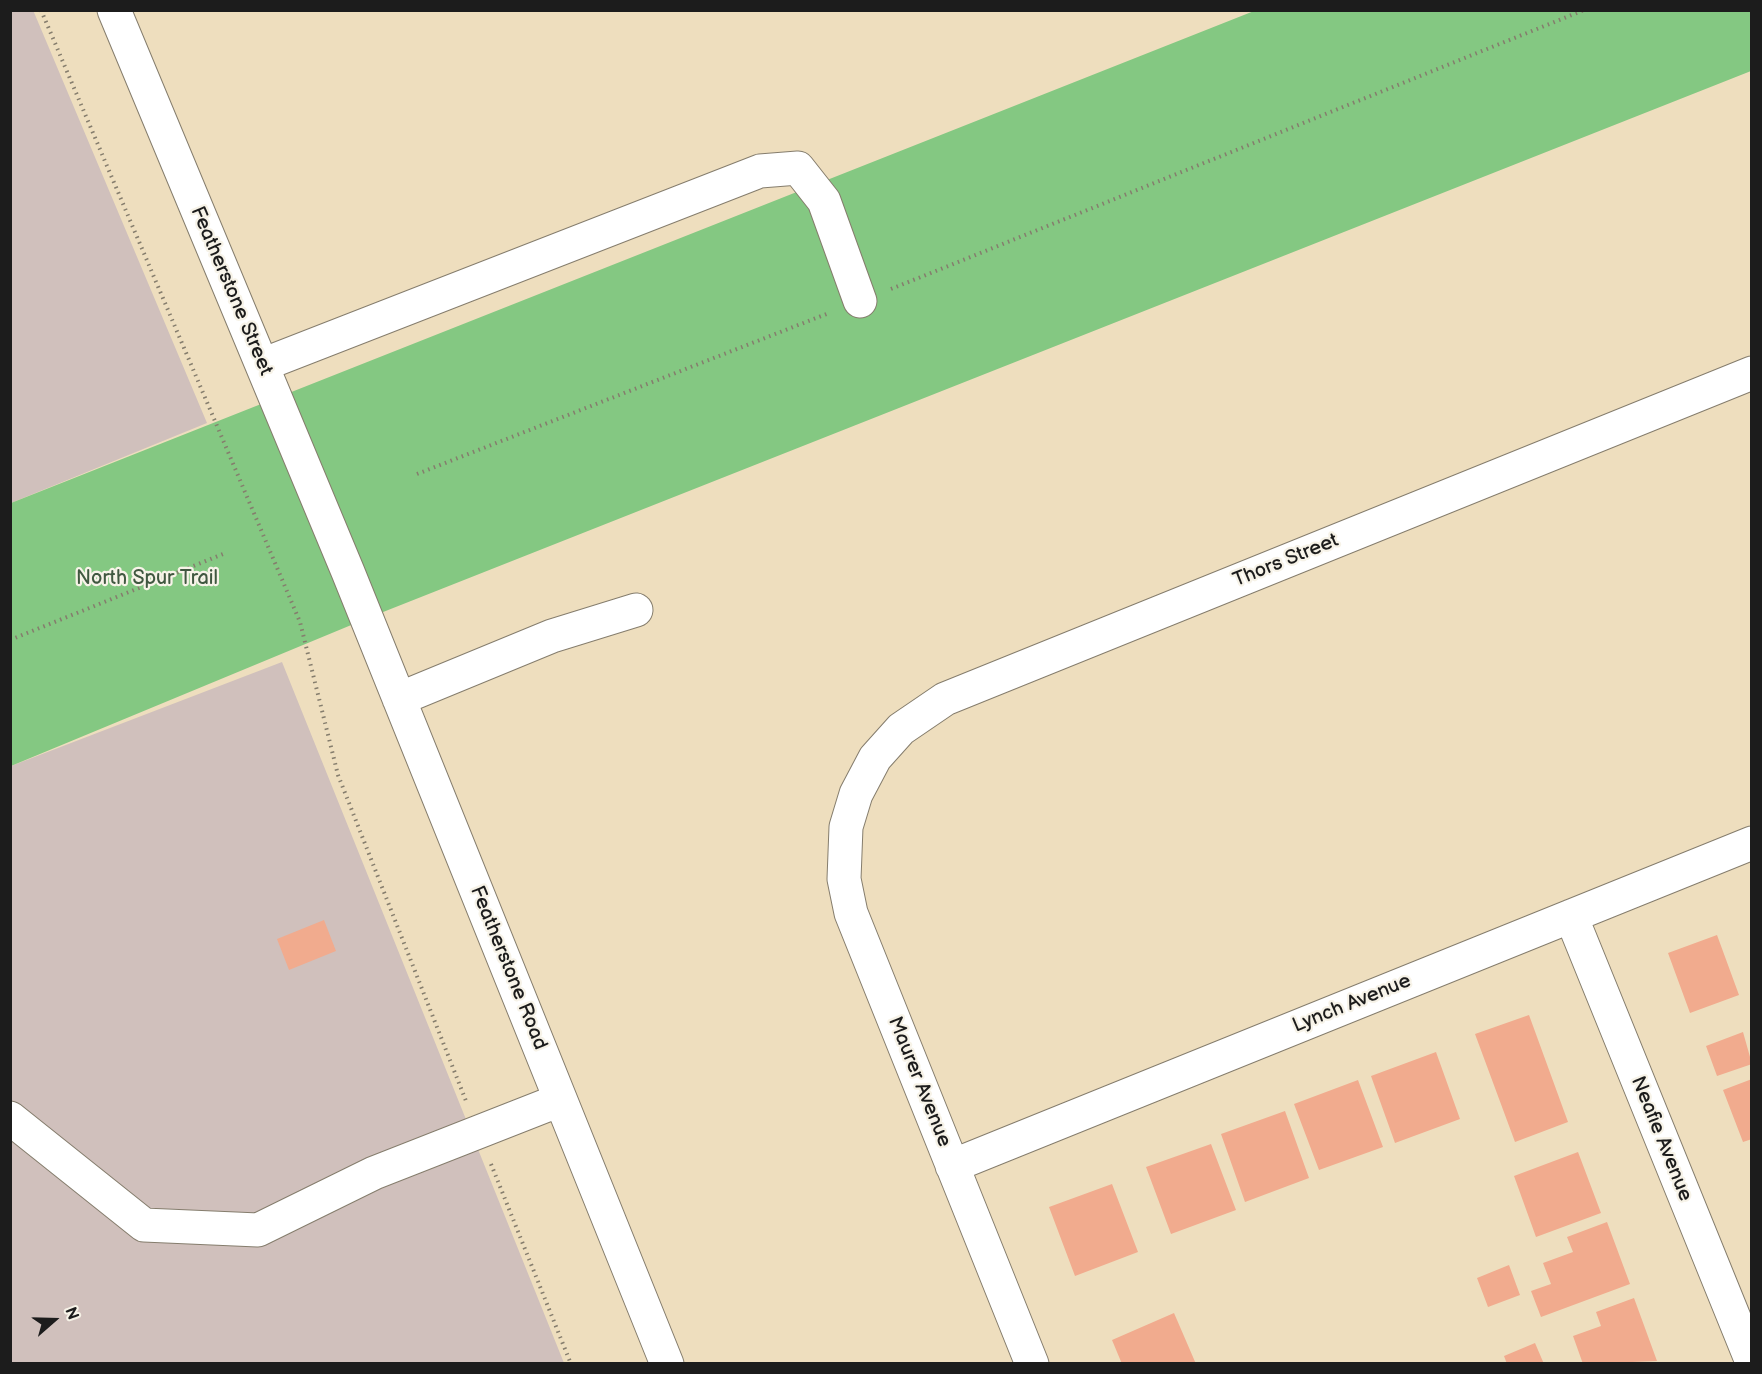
<!DOCTYPE html>
<style>
body{margin:0}
#map{position:relative;width:1762px;height:1374px;overflow:hidden;background:#eedebe;font-family:"Balsamiq Sans",sans-serif}
canvas{display:block}
.frame{position:absolute;inset:0;border:12px solid #1c1c1c;pointer-events:none}
.north{position:absolute;left:24px;top:1290px;width:60px;height:60px;-webkit-text-stroke:4px #f7f3e8;paint-order:stroke;rotate:70deg;font-size:16px;font-weight:700;line-height:24px;text-align:center;color:#1c1c1c}
.north::after{content:'';display:block;margin:auto;width:21px;height:27px;background:#1c1c1c;clip-path:polygon(50% 0,100% 100%,50% 72%,0 100%)}
</style>
<div id="map">
<canvas width="1762" height="1374"></canvas>
<div class="frame"></div>
<div class="north">N</div>
</div>
<script>
const c = document.querySelector('canvas').getContext('2d');
c.lineJoin = 'round';
function fillPath(path, color) { c.fillStyle = color; c.fill(path, 'evenodd'); }
const poly = rows => new Path2D(rows.map(r => 'M' + r).join(''));
function trace(path, color, width, dash) { c.strokeStyle = color; c.lineWidth = width; c.lineCap = dash ? 'butt' : 'round'; c.setLineDash(dash || []); c.stroke(path); }
function label(font, color, halo, rows, align = 'center') {
  c.font = font + ' "Balsamiq Sans",sans-serif'; c.lineWidth = 4.5; c.setLineDash([]); c.textBaseline = 'middle'; c.strokeStyle = halo; c.fillStyle = color; for (const [text, x, y, turn = 0] of rows) {
    c.save(); c.translate(x, y); c.rotate((+turn || 0) * Math.PI / 180); c.textAlign = isNaN(turn) ? turn : align; if (halo) c.strokeText(text, 0, 0); c.fillText(text, 0, 0); c.restore();
  }
}
fillPath(poly([
 [33,10,207,423,11,503,10,11],
 [282,662,564,1363,11,1364,11,766]
]), '#d0c0bc');
fillPath(poly([
 [1254,11,1751,11,1751,71,373,616,11,766,11,503]
]), '#84c882');
fillPath(poly([
 [324,920,336,951,289,970,277,939],
 [1717,935,1739,995,1690,1013,1668,953],
 [1529,1015,1568,1122,1515,1142,1475,1034],
 [1743,1032,1752,1064,1717,1076,1706,1046],
 [1436,1052,1460,1119,1395,1143,1371,1076],
 [1752,1079,1752,1139,1743,1142,1723,1090],
 [1358,1080,1383,1147,1319,1170,1294,1104],
 [1285,1111,1309,1178,1245,1202,1221,1134],
 [1211,1144,1236,1210,1171,1234,1146,1167],
 [1578,1152,1601,1213,1536,1237,1514,1176],
 [1112,1184,1138,1252,1075,1276,1049,1207],
 [1607,1222,1630,1284,1541,1317,1531,1291,1551,1284,1543,1263,1573,1252,1567,1237],
 [1509,1265,1520,1295,1488,1307,1477,1278],
 [1634,1298,1657,1361,1583,1364,1573,1336,1601,1326,1596,1312],
 [1174,1313,1196,1364,1122,1364,1112,1340],
 [1535,1343,1544,1364,1507,1364,1504,1356]
]), '#f1ab8e');
const minor = poly([
 [114,10,348,572,667,1364],
 [262,365,760,171,798,168,824,201,860,301],
 [399,699,552,636,636,610],
 [1571,916,1752,1362],
 [10,1118,144,1225,258,1230,374,1173,560,1100],
 [952,1166,1752,843],
 [1032,1364,851,913,844,879,846,827,856,794,875,758,901,729,945,699,1752,373]
]);
trace(minor, '#857d6d', 35);
trace(poly([
 [41,10,300,622,338,775,466,1101],
 [891,289,1584,10],
 [417,474,829,313],
 [10,640,223,554],
 [491,1164,571,1364]
]), '#857d6d', 4, [1.5, 4.5]);
trace(minor, '#fff', 33);
label('20px', '#1c1c1c', '#f7f3e8', [
 ["Featherstone Street",231,291,67],
 ["Thors Street",1286,561,-22],
 ["Featherstone Road",508,968,68],
 ["Lynch Avenue",1352,1004,-22],
 ["Maurer Avenue",919,1082,68],
 ["Neafie Avenue",1661,1139,68]
]);
label('20px', '#405840', '#f7f3e8', [
 ["North Spur Trail",147,579]
]);
</script>
